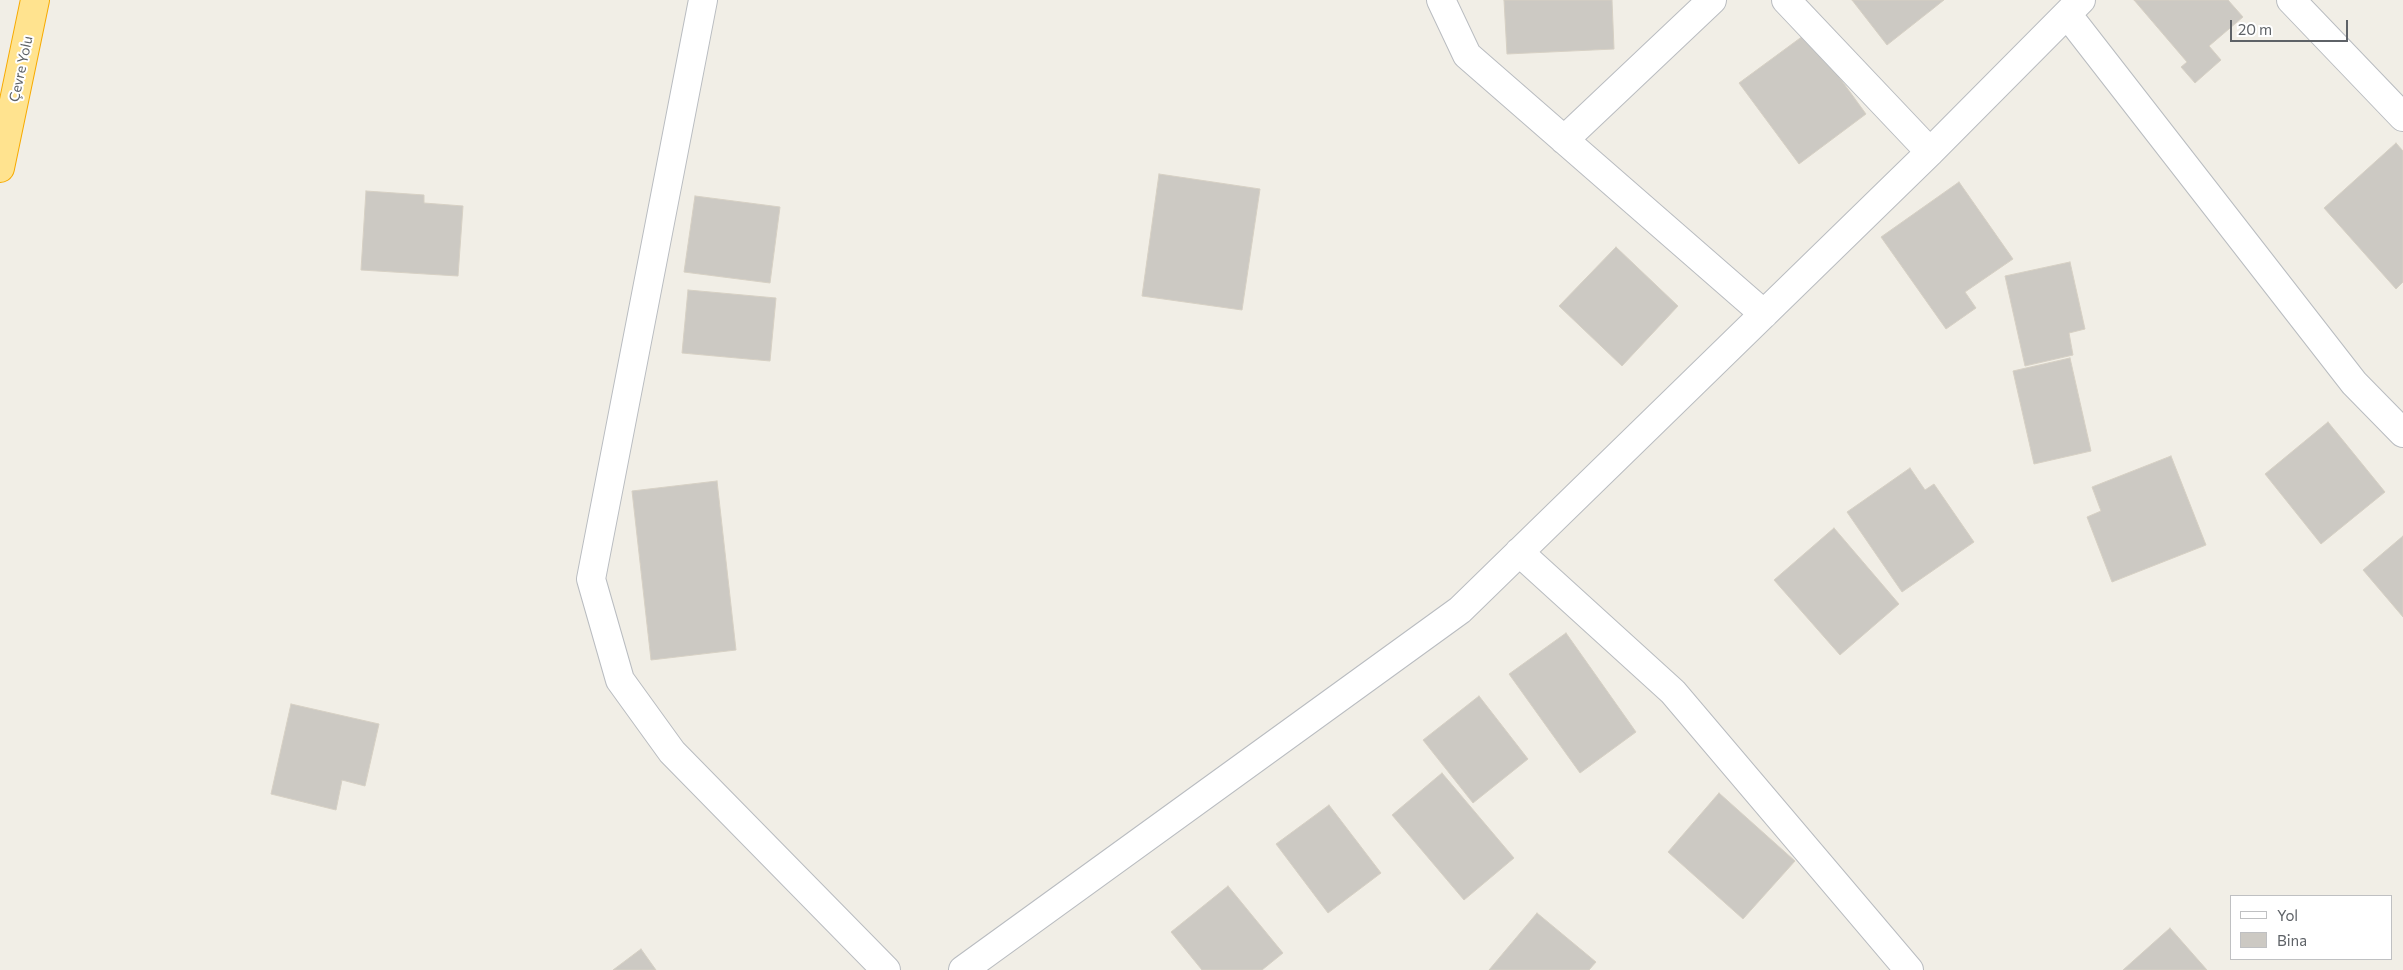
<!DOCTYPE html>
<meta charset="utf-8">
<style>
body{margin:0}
#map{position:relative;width:2403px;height:970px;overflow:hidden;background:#f1eee6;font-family:Commissioner,sans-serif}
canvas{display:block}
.legend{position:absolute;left:2230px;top:895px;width:162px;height:65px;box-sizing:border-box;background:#fff;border:1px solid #bfc0c2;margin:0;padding:6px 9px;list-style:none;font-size:15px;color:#5e6267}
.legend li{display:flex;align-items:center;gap:10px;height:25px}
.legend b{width:25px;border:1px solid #bfc0c2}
.scale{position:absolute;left:2230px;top:20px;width:118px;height:22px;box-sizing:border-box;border:2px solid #5e6267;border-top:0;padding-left:6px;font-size:15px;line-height:18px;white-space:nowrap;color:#5e6267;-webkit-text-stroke:4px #fff;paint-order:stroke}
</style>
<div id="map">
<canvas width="2403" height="970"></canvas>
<ul class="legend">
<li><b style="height:6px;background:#fff"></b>Yol</li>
<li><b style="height:14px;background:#ccc9c3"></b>Bina</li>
</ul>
<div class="scale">20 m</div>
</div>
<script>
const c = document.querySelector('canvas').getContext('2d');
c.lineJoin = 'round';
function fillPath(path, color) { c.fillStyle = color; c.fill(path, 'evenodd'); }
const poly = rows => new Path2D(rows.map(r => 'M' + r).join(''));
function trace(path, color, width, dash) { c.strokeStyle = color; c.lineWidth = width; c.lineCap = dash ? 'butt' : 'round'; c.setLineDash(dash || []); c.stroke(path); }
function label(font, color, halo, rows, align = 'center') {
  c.font = font + ' Commissioner,sans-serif'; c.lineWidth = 4; c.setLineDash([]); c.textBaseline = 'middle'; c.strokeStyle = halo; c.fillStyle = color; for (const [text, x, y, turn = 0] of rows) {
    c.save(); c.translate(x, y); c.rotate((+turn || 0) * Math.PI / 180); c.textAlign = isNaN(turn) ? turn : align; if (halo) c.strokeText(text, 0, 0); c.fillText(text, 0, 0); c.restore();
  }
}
const building = poly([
 [1504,0,1612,0,1614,49,1507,54,1504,0],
 [1852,0,1944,0,1887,45,1852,0],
 [2134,0,2228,0,2243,17,2209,46,2221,60,2195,83,2181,67,2187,62,2134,0],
 [1807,33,1866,114,1799,164,1739,83,1807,33],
 [2396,143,2403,151,2403,282,2396,289,2324,208,2396,143],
 [1159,174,1260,189,1242,310,1142,296,1159,174],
 [1959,182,2013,259,1965,292,1976,308,1946,329,1881,237,1959,182],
 [366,191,424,195,424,203,463,206,458,276,361,270,366,191],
 [695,196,780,207,770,283,684,272,695,196],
 [1616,247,1678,306,1622,366,1559,306,1616,247],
 [2070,262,2085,329,2069,333,2073,355,2025,366,2005,276,2070,262],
 [688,290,776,298,770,361,682,353,688,290],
 [2070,358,2091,451,2034,464,2013,371,2070,358],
 [2328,422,2385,492,2321,544,2265,474,2328,422],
 [2171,456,2206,545,2112,582,2087,517,2101,511,2092,487,2171,456],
 [1910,468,1925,490,1934,484,1974,542,1902,592,1847,512,1910,468],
 [717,481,736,650,651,660,632,491,717,481],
 [1834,528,1899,604,1840,655,1774,580,1834,528],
 [2403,536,2403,617,2363,570,2403,536],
 [1566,633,1636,732,1580,773,1509,674,1566,633],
 [1479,696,1528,759,1473,803,1423,740,1479,696],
 [291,704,379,724,365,786,342,780,336,810,271,794,291,704],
 [1442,773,1514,858,1464,900,1392,815,1442,773],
 [1719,793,1795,861,1743,919,1668,852,1719,793],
 [1329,805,1381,873,1328,913,1276,844,1329,805],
 [1228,886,1283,953,1262,970,1202,970,1171,932,1228,886],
 [1537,913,1596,962,1589,970,1489,970,1537,913],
 [2170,928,2207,970,2123,970,2170,928],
 [641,949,656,970,613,970,641,949]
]);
fillPath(building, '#ccc9c3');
trace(building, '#d6d0c4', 1);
const minor = poly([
 [703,0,591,579,620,680,672,752,886,970],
 [1441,0,1467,55,1764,314],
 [1786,0,1930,152],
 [2291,0,2403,117],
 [2067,14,2354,383,2403,433],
 [1564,140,1712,0],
 [1519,552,1673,692,1909,970],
 [963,970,1460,610,1930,152,2081,0]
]);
const highway = poly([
 [0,168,35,0]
]);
trace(minor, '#b9bcc0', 30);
trace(highway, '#f7aa00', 30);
trace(minor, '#fff', 28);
trace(highway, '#ffe38f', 28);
label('14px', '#5e6267', '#fff', [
 ["Çevre Yolu",21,69,-78]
]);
</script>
